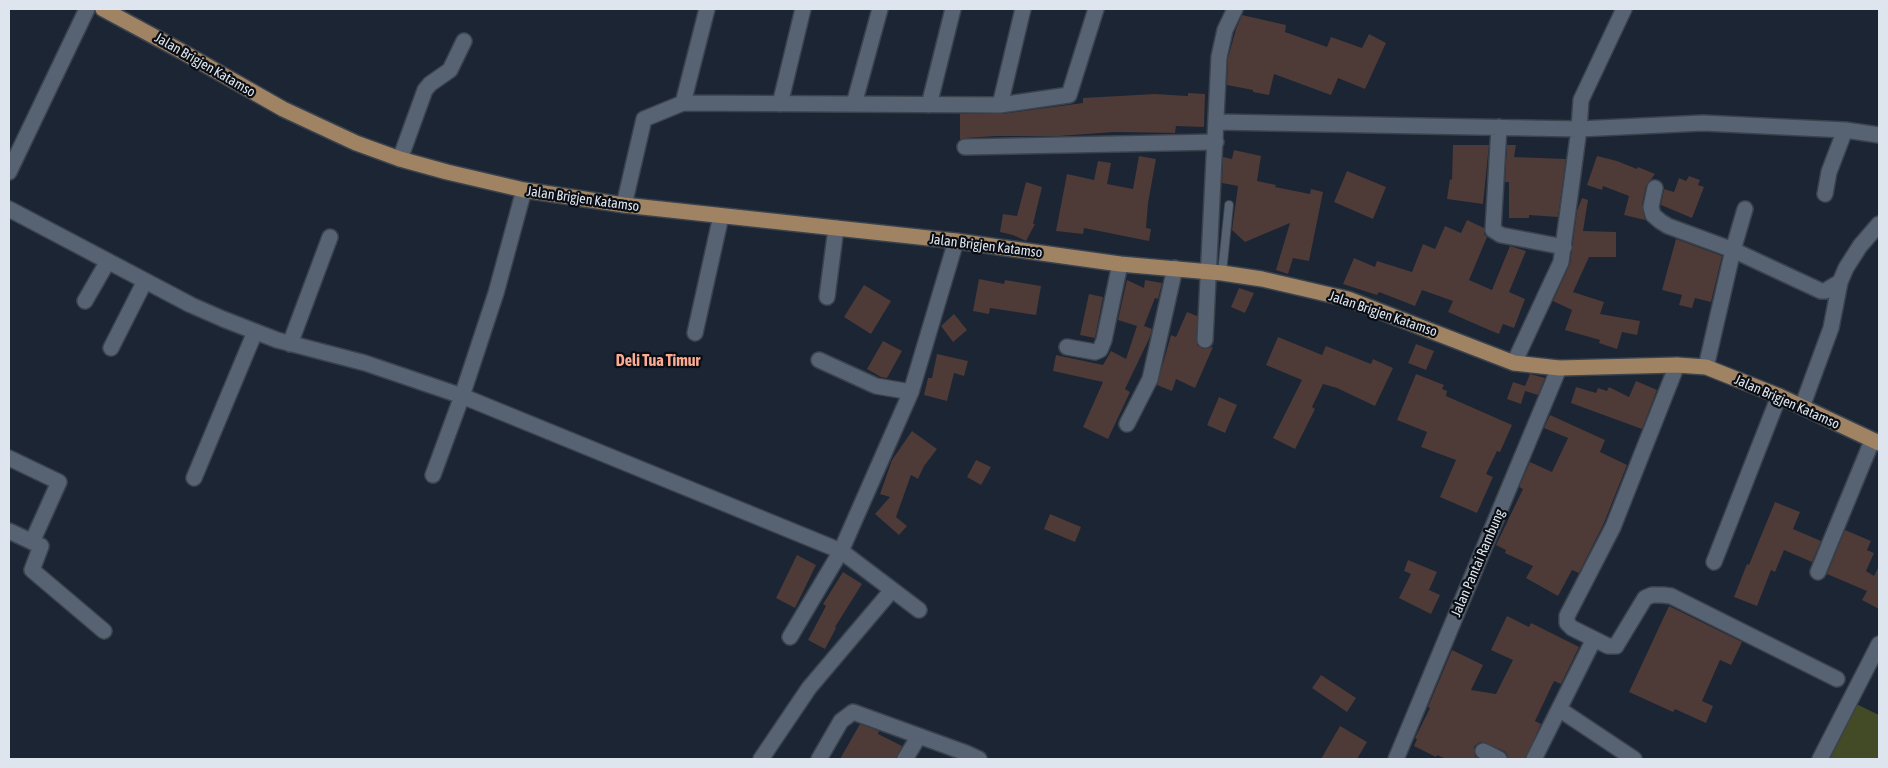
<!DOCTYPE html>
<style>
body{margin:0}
#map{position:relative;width:1888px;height:768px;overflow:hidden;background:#1b2533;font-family:"Asap Condensed",sans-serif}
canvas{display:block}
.frame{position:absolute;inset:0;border:10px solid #dee5ee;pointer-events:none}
</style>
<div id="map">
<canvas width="1888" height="768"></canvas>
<div class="frame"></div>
</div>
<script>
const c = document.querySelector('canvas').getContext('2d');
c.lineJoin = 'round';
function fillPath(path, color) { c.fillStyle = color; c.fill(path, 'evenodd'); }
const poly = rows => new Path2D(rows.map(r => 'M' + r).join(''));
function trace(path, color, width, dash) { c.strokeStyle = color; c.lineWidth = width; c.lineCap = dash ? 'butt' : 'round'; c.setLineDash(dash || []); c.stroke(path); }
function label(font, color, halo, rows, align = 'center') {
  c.font = font + ' "Asap Condensed",sans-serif'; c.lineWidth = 4.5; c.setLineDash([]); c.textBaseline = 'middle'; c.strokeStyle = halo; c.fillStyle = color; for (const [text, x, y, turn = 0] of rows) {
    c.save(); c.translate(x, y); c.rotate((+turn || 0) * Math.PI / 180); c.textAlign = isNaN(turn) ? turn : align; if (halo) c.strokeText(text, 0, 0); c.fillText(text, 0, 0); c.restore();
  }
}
fillPath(poly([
 [1850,701,1879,715,1879,759,1822,759]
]), '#424a26');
fillPath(poly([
 [1242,15,1286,25,1285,32,1327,47,1331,37,1362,48,1369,34,1386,43,1365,89,1338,78,1331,95,1274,74,1269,95,1253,92,1253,90,1227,85,1228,58,1236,29],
 [1188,93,1205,94,1204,127,1176,126,1175,133,1114,132,1059,136,996,136,965,138,960,140,960,114,1001,114,1083,103,1083,98,1155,94,1188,96],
 [1453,145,1489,145,1483,204,1447,199,1450,179,1452,180],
 [1507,145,1516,145,1514,157,1566,159,1558,217,1529,215,1529,218,1509,218,1509,182,1505,182],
 [1234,150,1261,156,1257,181,1276,185,1275,187,1310,194,1311,189,1323,192,1309,261,1293,258,1288,274,1276,270,1290,223,1245,242,1232,230,1238,186,1222,183,1223,157,1232,159],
 [1139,156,1156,159,1148,203,1146,228,1151,229,1149,241,1084,228,1083,234,1056,231,1067,174,1094,180,1098,161,1111,163,1107,184,1133,189],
 [1597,156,1617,161,1637,169,1638,167,1655,174,1646,186,1642,205,1645,220,1624,215,1629,196,1603,186,1602,190,1587,185],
 [1347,171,1386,187,1373,219,1334,202],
 [1689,176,1700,180,1698,185,1704,187,1692,218,1661,205,1664,189,1674,192,1679,178,1686,181],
 [1026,182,1042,187,1033,224,1035,224,1026,241,1013,235,1000,232,1003,214,1017,216],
 [1582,198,1588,200,1583,231,1616,232,1616,257,1589,257,1573,292,1604,302,1600,314,1640,321,1637,335,1622,332,1617,349,1599,343,1600,340,1565,330,1572,310,1553,301,1570,264,1577,211],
 [1467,220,1484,228,1484,234,1487,237,1469,280,1492,290,1510,246,1526,251,1509,292,1525,299,1514,328,1503,324,1499,334,1480,326,1448,312,1453,301,1422,290,1415,306,1379,292,1377,295,1343,284,1354,258,1375,267,1377,261,1412,272,1423,244,1435,249,1445,226,1461,233],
 [1676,239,1722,256,1711,302,1695,298,1692,308,1679,305,1682,295,1662,290],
 [979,279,1004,284,1005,280,1041,286,1036,315,990,308,989,314,973,311],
 [1127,280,1144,288,1145,280,1162,283,1158,299,1155,298,1144,326,1152,329,1149,339,1125,389,1130,392,1108,439,1083,427,1103,382,1053,371,1056,355,1103,365,1111,351,1126,359,1137,326,1118,320],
 [864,285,891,301,871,334,844,317],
 [1239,288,1254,293,1245,313,1231,307],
 [1089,294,1103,297,1095,338,1080,335],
 [1187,312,1197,316,1197,345,1204,349,1213,347,1195,388,1176,379,1172,391,1157,385,1171,335,1176,337],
 [954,314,967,330,953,342,941,326],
 [1278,337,1322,355,1326,346,1371,364,1373,359,1393,368,1375,406,1337,388,1323,384,1312,407,1315,409,1295,449,1273,438,1302,380,1266,365],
 [883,341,902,351,887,378,881,377,867,369],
 [1416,344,1434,351,1426,370,1408,363],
 [937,354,968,361,964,376,954,373,947,401,924,395,928,378,932,378],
 [1416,374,1444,385,1442,389,1447,391,1446,396,1512,425,1500,452,1497,451,1486,474,1493,477,1477,513,1440,497,1456,460,1421,447,1427,432,1397,420],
 [1530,374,1545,378,1538,395,1525,391,1521,404,1507,399,1513,382,1525,386],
 [1636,381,1657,390,1642,429,1571,403,1576,387,1596,393,1598,388,1607,391,1609,387,1629,397],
 [1219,397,1237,405,1225,433,1207,425],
 [1550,415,1605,440,1600,452,1627,465,1604,523,1579,573,1572,570,1558,596,1526,578,1533,566,1505,553,1506,550,1496,545,1523,489,1519,487,1530,462,1552,472,1568,438,1544,428],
 [912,431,937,449,924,466,918,479,911,475,896,517,907,526,899,535,875,514,890,497,880,494,892,460],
 [976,460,991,467,981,485,967,477],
 [1775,502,1800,512,1793,529,1821,541,1812,562,1784,550,1775,572,1771,570,1757,606,1734,597,1747,564,1749,565],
 [1050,514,1081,527,1075,542,1044,529],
 [1845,530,1871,541,1867,550,1874,553,1866,571,1874,576,1879,566,1879,609,1862,600,1867,591,1827,574],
 [797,555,816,565,795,608,776,598],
 [1408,560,1437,572,1429,590,1440,595,1431,614,1399,598,1411,574,1404,571],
 [843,572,862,584,835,627,836,628,825,649,808,640,826,606,823,604],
 [1669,606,1742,642,1731,665,1720,660,1702,701,1713,706,1706,723,1675,709,1673,712,1629,692],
 [1507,616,1529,627,1531,623,1579,647,1561,684,1554,681,1535,721,1541,724,1525,759,1508,759,1507,754,1504,751,1483,742,1478,743,1474,747,1475,756,1479,759,1446,759,1437,755,1436,757,1414,746,1417,739,1415,738,1430,708,1428,707,1452,650,1483,665,1471,690,1496,694,1513,660,1491,650],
 [1321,675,1356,698,1347,712,1312,688],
 [860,724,879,731,878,734,902,746,896,759,840,759],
 [1340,726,1367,742,1357,759,1321,759]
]), '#4e3a36');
const lane = poly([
 [1222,273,1229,205]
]);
const street = poly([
 [683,103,707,9],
 [780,104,803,9],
 [854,104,880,9],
 [929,105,953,9],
 [1000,105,1023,9],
 [1217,122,1579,129,1703,123,1845,130],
 [1499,127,1493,230,1501,235,1564,247],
 [965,147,1216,142],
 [400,159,425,90,430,84,450,70,464,41],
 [9,172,87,9],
 [1655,188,1651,207,1653,215,1660,221,1668,226,1733,250,1706,367],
 [1825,194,1829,172,1845,130,1879,135],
 [624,205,644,119,683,103,1000,105,1069,95,1096,9],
 [9,209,191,305,223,319,277,340,365,363,462,396,496,293,524,190],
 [1745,209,1733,250,1821,291,1825,291,1840,282],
 [827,297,836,228],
 [85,301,108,261],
 [695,333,721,216],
 [1205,340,1219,57,1225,30,1235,9],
 [290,344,330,237],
 [1067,347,1095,352,1100,350,1104,340,1120,264],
 [111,348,145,281],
 [819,360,876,386,911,392],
 [1514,363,1561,262,1579,129,1581,100,1624,9],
 [1677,365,1613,527,1567,616,1567,623,1572,628,1608,646,1616,646,1645,598,1652,595,1663,595,1671,596,1837,679],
 [1802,407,1831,328,1840,282,1846,268,1860,246,1879,224],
 [1127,424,1150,379,1175,268],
 [9,458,59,482,32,542],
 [433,475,462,396,841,551,911,392,956,241],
 [194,478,255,332],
 [9,531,41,546,32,570,104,631],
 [1714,562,1779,396],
 [1818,572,1872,441],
 [790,637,841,551,919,610],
 [1559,709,1634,759],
 [1483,751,1499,759],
 [761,759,809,688,892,590],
 [819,759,841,721,853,712,966,753,979,759],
 [905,759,919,736],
 [1396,759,1559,368],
 [1534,759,1594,639],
 [1820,759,1879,644]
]);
const primary = poly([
 [103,9,181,51,283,109,356,143,400,159,447,172,524,190,624,205,956,241,1120,264,1222,273,1262,279,1348,299,1514,363,1559,368,1677,365,1706,367,1779,396,1879,443]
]);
trace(lane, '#3a424d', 10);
trace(street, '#3a424d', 18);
trace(primary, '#3a424d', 18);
trace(lane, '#576372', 8);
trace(street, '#576372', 15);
trace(primary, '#9f8363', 15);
label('14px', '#dee5ee', '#0a0e14', [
 ["Jalan Brigjen Katamso",205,65,30],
 ["Jalan Brigjen Katamso",583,199,8],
 ["Jalan Brigjen Katamso",986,246,7],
 ["Jalan Brigjen Katamso",1383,314,19],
 ["Jalan Brigjen Katamso",1787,402,24],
 ["Jalan Pantai Rambung",1478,563,-67]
]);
label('bold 16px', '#fbab94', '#0a0e14', [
 ["Deli Tua Timur",658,361]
]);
</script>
